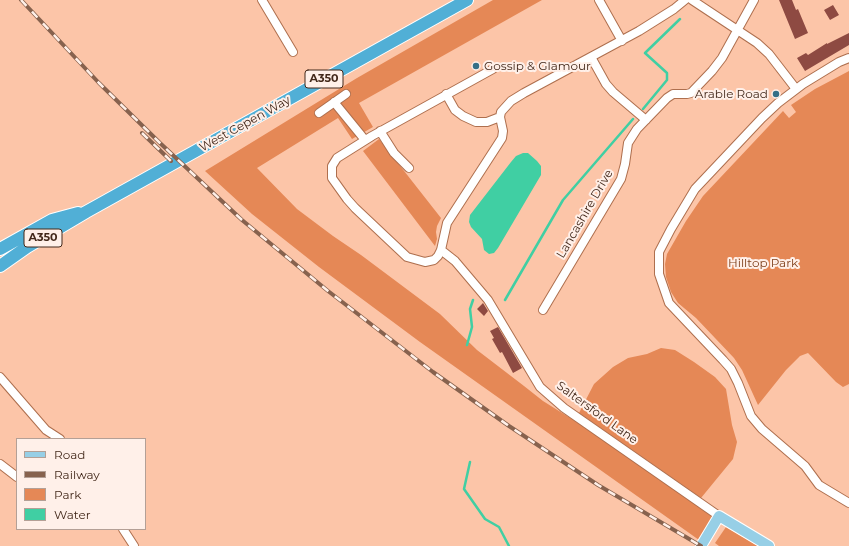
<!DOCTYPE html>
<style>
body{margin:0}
#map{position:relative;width:849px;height:546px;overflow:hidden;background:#fcc5a8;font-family:Montserrat,sans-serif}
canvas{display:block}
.legend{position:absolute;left:16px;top:438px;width:130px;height:92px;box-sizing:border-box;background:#fff0e9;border:1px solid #b4a096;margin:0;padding:5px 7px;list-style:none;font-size:12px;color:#43281a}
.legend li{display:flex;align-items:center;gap:8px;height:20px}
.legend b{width:20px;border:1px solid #b4a096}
</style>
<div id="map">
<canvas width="849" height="546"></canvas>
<ul class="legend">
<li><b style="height:5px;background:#97cfe6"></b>Road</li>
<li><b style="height:5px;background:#87624e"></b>Railway</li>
<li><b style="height:11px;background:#e58856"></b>Park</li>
<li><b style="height:11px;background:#40cfa3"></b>Water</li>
</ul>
</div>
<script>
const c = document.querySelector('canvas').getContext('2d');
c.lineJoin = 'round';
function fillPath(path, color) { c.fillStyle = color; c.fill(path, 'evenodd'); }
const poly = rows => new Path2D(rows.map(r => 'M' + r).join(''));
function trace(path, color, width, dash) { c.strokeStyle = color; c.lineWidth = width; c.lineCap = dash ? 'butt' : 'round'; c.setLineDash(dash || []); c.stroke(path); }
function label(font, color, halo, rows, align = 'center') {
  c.font = font + ' Montserrat,sans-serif'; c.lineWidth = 4; c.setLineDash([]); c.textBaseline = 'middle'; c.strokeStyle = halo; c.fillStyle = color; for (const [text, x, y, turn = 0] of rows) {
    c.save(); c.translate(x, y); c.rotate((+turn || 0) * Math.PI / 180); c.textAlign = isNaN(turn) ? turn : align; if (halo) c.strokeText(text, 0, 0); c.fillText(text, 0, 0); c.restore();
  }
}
fillPath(poly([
 [493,0,542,0,359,103,373,127,352,139,338,118,257,168,297,209,333,236,361,255,440,314,477,350,524,386,543,401,575,421,713,516,699,540,420,342,319,267,252,214,205,171,357,78],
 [849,71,849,384,843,387,836,382,808,353,800,356,786,370,758,405,742,370,734,358,696,318,678,303,671,292,666,277,665,264,667,254,686,221,703,196,783,111,789,118,796,112,791,105,815,89],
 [379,139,441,218,437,226,436,232,437,239,435,246,363,151],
 [661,348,675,350,694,362,715,377,726,389,732,425,737,442,733,459,701,498,579,413,594,384,613,367,628,358,647,354],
 [726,527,758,546,719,546,715,543]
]), '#e58856');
fillPath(poly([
 [523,153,528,153,537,161,541,166,541,175,498,248,494,253,489,254,484,250,482,239,471,227,469,222,470,215,511,162,516,156]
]), '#40cfa3');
trace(poly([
 [643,109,667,80,667,73,645,53,680,19],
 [505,300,563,200,633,119],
 [467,345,472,327,470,309,473,300],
 [470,462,464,489,485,519,499,527,509,546]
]), '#40cfa3', 2.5);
fillPath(poly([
 [779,0,792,0,796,10,798,9,808,33,795,39],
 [833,5,839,15,830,20,824,10],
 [849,33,849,45,805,71,797,58,806,53,808,55,827,43,827,44],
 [483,303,488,311,484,316,477,309],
 [498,327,522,368,513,373,502,352,500,353,492,339,494,338,490,331]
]), '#8e4a42');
const minor = poly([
 [262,0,293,52],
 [599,0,622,41],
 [692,0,757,43,769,54,796,89],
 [591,57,606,84,613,92,646,120],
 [849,58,839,62,803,84,778,103,762,118,695,189,671,229,659,252,659,274,669,303,723,360,731,369,738,383,751,416,762,429,805,466,819,485,849,503],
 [493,69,372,136,337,158,332,166,332,178,347,199,355,208,407,257,425,262,434,260,438,256,441,250,447,223,502,138,503,131,500,117,501,112,511,101,524,93,639,31,674,9,685,0],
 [446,94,455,110,463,116,476,122,487,122,500,117],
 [334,102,365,140],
 [319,113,346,94],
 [380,131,394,153,409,168],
 [441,250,455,261,488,300,540,387,564,408,719,516],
 [543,310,621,179,625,164,628,143,637,129,667,98,673,94,687,94,691,93,712,71,722,58,754,0],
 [0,377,46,430,60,439],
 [0,464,17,477],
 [123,529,134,546]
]);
const major = poly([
 [701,546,719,516,769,546]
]);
const highway = poly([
 [0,249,52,220,78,213],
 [0,266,27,247,86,212,467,0]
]);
trace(minor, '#ae6f4e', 10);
trace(major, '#fff', 12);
trace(highway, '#fff', 14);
trace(minor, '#fff', 8);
trace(major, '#97cfe6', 10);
trace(highway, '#51afd6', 12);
const rail = poly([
 [21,0,99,83,160,143,242,220,328,291,433,372,509,426,598,485,701,546],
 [142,133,171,161]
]);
trace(rail, '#87624e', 4);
trace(rail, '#fff0e9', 2.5, [8]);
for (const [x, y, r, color] of [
 [476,66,4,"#346f87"],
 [776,94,4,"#346f87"]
]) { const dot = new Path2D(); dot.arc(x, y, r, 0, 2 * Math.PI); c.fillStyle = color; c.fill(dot); trace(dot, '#fff0e9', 1.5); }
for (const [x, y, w] of [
 [324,79,38],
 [43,238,38]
]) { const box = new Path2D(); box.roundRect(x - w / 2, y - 9, w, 18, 3); c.fillStyle = '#fff0e9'; c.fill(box); trace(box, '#43281a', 1); }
label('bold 11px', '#43281a', null, [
 ["A350",324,79],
 ["A350",43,238]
]);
label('12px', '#43281a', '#fff0e9', [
 ["Gossip & Glamour",484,66],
 ["Arable Road",768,94,"right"]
], 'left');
label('12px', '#43281a', '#fff0e9', [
 ["West Cepen Way",245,124,-29],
 ["Lancashire Drive",585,214,-60],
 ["Saltersford Lane",597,413,36]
]);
label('12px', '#81411d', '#fff0e9', [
 ["Hilltop Park",763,263]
]);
</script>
